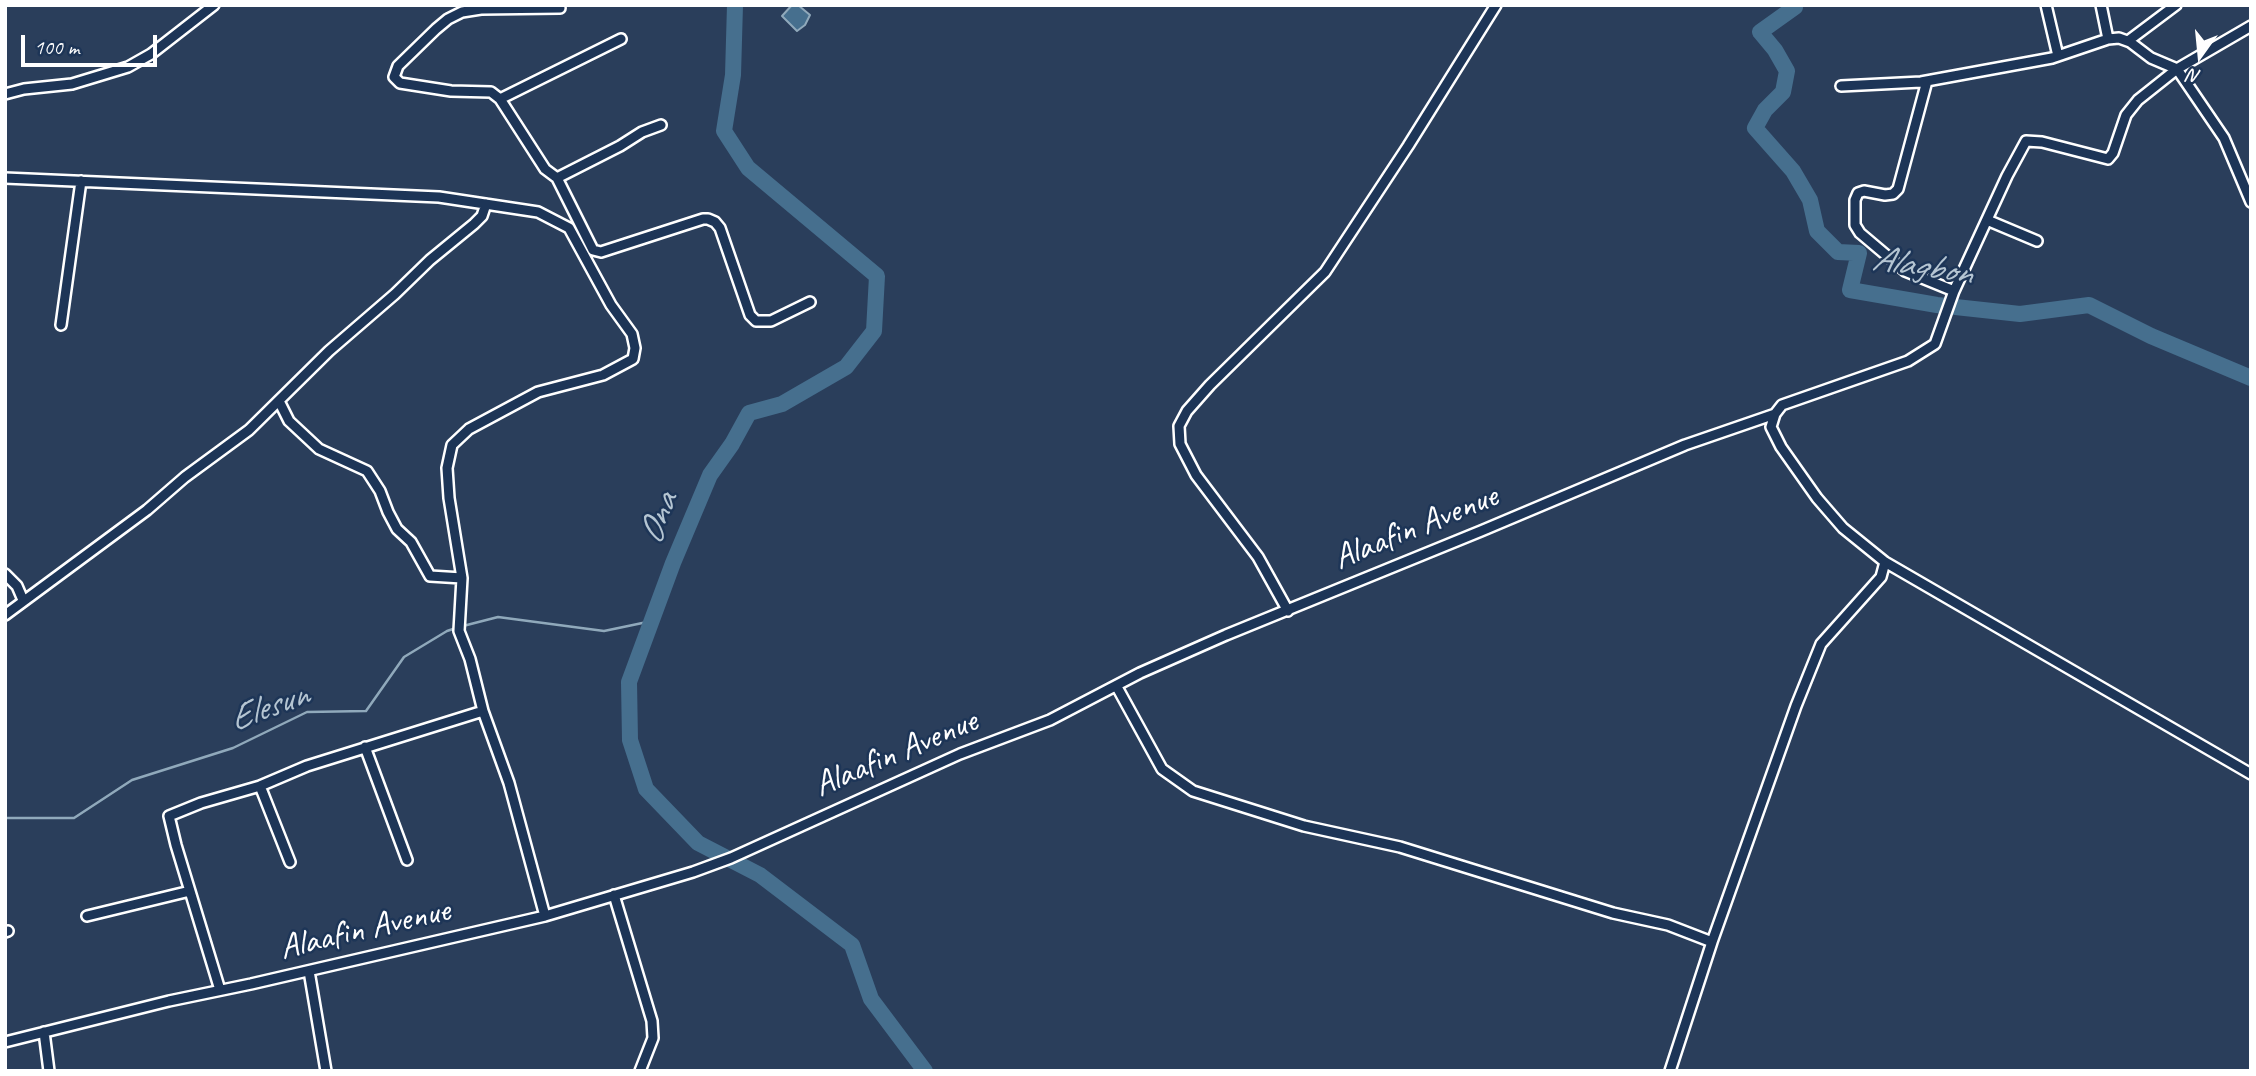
<!DOCTYPE html>
<style>
body{margin:0}
#map{position:relative;width:2256px;height:1076px;overflow:hidden;background:#2a3e5b;font-family:Caveat,sans-serif}
canvas{display:block}
.frame{position:absolute;inset:0;border:7px solid #fff;pointer-events:none}
.north{position:absolute;left:2165px;top:21px;width:70px;height:70px;-webkit-text-stroke:5px #1d3557;paint-order:stroke;rotate:195deg;font-size:19px;font-weight:700;line-height:28px;text-align:center;color:#fff}
.north::after{content:'';display:block;margin:auto;width:24px;height:32px;background:#fff;clip-path:polygon(50% 0,100% 100%,50% 72%,0 100%)}
.scale{position:absolute;left:21px;top:35px;width:136px;height:32px;box-sizing:border-box;border:4px solid #fff;border-top:0;padding-left:9px;font-size:21px;line-height:24px;white-space:nowrap;color:#fff;-webkit-text-stroke:5px #1d3557;paint-order:stroke}
</style>
<div id="map">
<canvas width="2256" height="1076"></canvas>
<div class="frame"></div>
<div class="north">N</div>
<div class="scale">100 m</div>
</div>
<script>
const c = document.querySelector('canvas').getContext('2d');
c.lineJoin = 'round';
function fillPath(path, color) { c.fillStyle = color; c.fill(path, 'evenodd'); }
const poly = rows => new Path2D(rows.map(r => 'M' + r).join(''));
function trace(path, color, width, dash) { c.strokeStyle = color; c.lineWidth = width; c.lineCap = dash ? 'butt' : 'round'; c.setLineDash(dash || []); c.stroke(path); }
function label(font, color, halo, rows, align = 'center') {
  c.font = font + ' Caveat,sans-serif'; c.lineWidth = 5; c.setLineDash([]); c.textBaseline = 'middle'; c.strokeStyle = halo; c.fillStyle = color; for (const [text, x, y, turn = 0] of rows) {
    c.save(); c.translate(x, y); c.rotate((+turn || 0) * Math.PI / 180); c.textAlign = isNaN(turn) ? turn : align; if (halo) c.strokeText(text, 0, 0); c.fillText(text, 0, 0); c.restore();
  }
}
const water = poly([
 [792,5,798,5,810,15,805,25,797,31,782,16,792,5]
]);
fillPath(water, '#466f8e');
trace(water, '#90a9bb', 2);
trace(poly([
 [463,626,498,617,604,631,652,621],
 [5,818,74,818,132,780,233,748,307,712,366,711,404,657,447,631,456,628]
]), '#90a9bb', 2.5);
trace(poly([
 [735,5,733,75,724,131,748,168,877,276,874,331,846,367,782,404,749,413,732,444,710,475,673,563,629,682,630,740,646,789,698,843,760,875,852,945,871,999,925,1071],
 [1795,5,1795,7,1760,32,1775,50,1787,71,1783,92,1765,110,1755,128,1793,171,1810,200,1817,231,1838,252,1859,253,1850,290,1937,305,2020,314,2089,305,2151,336,2251,378]
]), '#466f8e', 16);
const street = poly([
 [2046,5,2058,56],
 [2101,5,2108,39],
 [560,8,481,9,462,12,448,19,436,29,398,66,394,77,400,83,451,91,491,92,500,99,545,169,557,178,593,250,601,252,703,219,708,219,715,222,720,228,750,315,756,321,771,321,810,302],
 [2251,26,2177,69,2138,100,2126,115,2113,153,2108,159,2042,142,2026,141,2007,176,1954,291,1935,344,1908,361,1782,405,1775,414,1771,427,1781,447,1817,498,1843,528,1885,562,2251,774],
 [2128,41,2176,5],
 [1927,81,1898,189,1893,194,1885,195,1864,191,1858,193,1855,200,1855,225,1860,233,1905,271,1954,291],
 [1841,86,1921,82,2052,58,2108,39,2119,38,2130,42,2151,58,2177,69,2224,138,2251,202],
 [5,94,24,89,72,84,128,67,151,54,214,5],
 [500,99,621,39],
 [5,178,439,197,538,212,569,228,611,305,632,334,635,348,633,359,603,375,538,392,469,429,452,445,447,468,449,498,462,578,459,631,470,659,483,711,509,783,545,916],
 [557,178,620,146,642,132,661,125],
 [1987,220,2037,241],
 [61,325,81,181],
 [279,401,289,421,319,449,367,471,380,491,388,512,397,529,411,542,430,576,462,578],
 [5,574,17,586,23,600],
 [1288,611,1258,557,1196,475,1180,444,1179,426,1187,411,1210,385,1325,272,1408,146,1496,5],
 [5,615,147,510,185,477,249,430,329,351,395,294,430,260,474,224,482,216,486,204],
 [1117,687,1162,769,1193,791,1304,826,1400,847,1613,913,1668,925,1712,942],
 [365,747,407,860],
 [260,786,290,862],
 [614,895,652,1021,653,1038,640,1071],
 [87,916,190,891],
 [5,932,8,931],
 [309,971,326,1071],
 [220,990,176,845,169,816,201,803,260,786,307,766,483,711],
 [44,1032,49,1071],
 [5,1042,169,1001,251,984,545,916,693,872,731,858,960,754,1050,720,1140,673,1226,635,1481,531,1685,445,1775,414],
 [1670,1071,1712,942,1796,706,1821,644,1881,577,1885,562]
]);
trace(street, '#fff', 14);
trace(street, '#1d3557', 9);
label('35px', '#fff', '#1d3557', [
 ["Alaafin Avenue",1416,528,-22],
 ["Alaafin Avenue",896,754,-23],
 ["Alaafin Avenue",365,930,-13]
]);
label('italic 37px', '#b5c5d2', '#1d3557', [
 ["Alagbon",1922,267,9],
 ["Ona",659,519,-69],
 ["Elesun",269,708,-20]
]);
</script>
